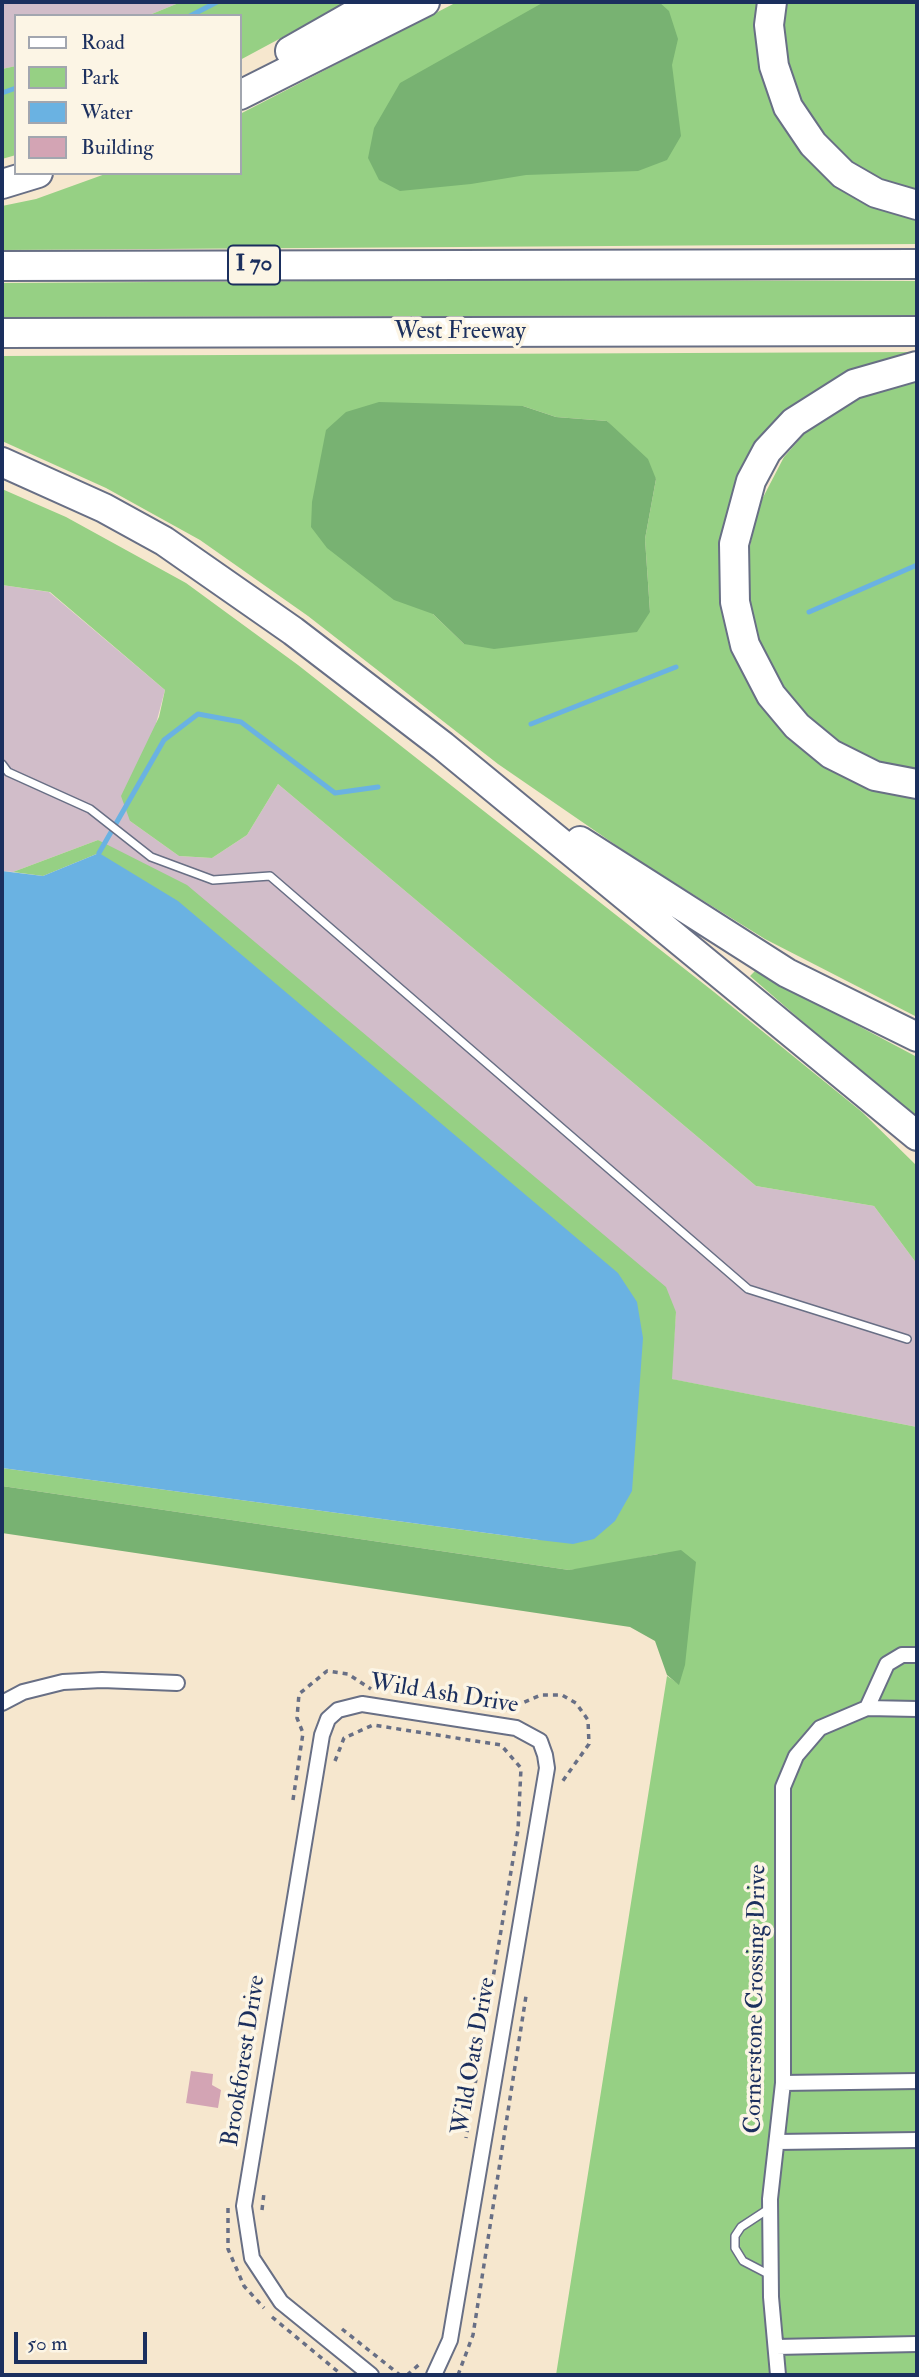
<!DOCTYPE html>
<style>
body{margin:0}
#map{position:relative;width:919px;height:2377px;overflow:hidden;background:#f6e7ce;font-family:"IM FELL Double Pica",serif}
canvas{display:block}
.frame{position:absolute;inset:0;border:4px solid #1b2f5e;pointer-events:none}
.legend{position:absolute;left:14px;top:14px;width:228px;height:161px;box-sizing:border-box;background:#fcf5e5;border:2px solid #a2a6af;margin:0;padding:9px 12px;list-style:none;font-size:21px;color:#1b2f5e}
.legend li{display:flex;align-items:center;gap:14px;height:35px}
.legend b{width:35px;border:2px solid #a2a6af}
.scale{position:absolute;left:14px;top:2332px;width:133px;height:32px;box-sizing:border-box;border:4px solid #1b2f5e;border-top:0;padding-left:9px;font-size:21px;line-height:24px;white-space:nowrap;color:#1b2f5e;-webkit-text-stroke:5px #fcf5e5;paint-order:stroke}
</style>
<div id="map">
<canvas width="919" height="2377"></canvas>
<div class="frame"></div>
<ul class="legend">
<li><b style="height:9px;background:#fff"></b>Road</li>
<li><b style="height:19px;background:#96d084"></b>Park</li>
<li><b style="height:19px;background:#6ab2e2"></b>Water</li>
<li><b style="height:19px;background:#d3a4b4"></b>Building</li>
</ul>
<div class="scale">50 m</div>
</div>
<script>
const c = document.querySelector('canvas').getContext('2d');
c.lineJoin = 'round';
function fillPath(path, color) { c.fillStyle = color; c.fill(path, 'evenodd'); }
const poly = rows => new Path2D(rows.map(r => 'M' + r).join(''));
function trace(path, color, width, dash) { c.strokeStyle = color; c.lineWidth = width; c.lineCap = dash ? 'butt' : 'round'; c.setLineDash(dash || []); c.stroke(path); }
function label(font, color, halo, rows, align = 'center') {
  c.font = font + ' "IM FELL Double Pica",serif'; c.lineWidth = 7; c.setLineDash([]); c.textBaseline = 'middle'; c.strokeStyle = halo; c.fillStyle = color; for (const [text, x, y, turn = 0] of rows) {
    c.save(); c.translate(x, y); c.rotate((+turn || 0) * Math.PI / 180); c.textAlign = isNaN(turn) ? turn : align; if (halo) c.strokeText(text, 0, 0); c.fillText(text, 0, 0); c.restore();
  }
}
fillPath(poly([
 [2,2,181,2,147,16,16,16,16,66,2,69],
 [2,585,49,592,165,690,130,821,179,856,212,858,247,835,278,784,756,1186,874,1206,917,1264,917,1427,671,1379,676,1312,98,840,13,872,2,871]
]), '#d1bdc9');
fillPath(poly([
 [181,2,348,2,240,60,240,16,147,16],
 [457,2,761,2,790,125,917,218,917,244,2,250,2,206,36,199,108,173,240,173,240,114],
 [779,2,917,2,917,195,866,175,825,141,801,102,782,52],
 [16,66,16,155,2,159,2,69],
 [469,280,917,281,917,315,2,317,2,283],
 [917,352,917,357,803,406,726,550,767,706,917,793,917,1017,765,939,636,859,498,764,308,616,200,540,106,488,2,441,2,356],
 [523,406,556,417,607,421,656,479,645,539,650,612,464,644,433,614],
 [917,378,917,773,887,767,845,750,813,726,782,692,759,648,747,602,746,566,758,507,784,457,806,432,830,412,860,395],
 [2,489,66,517,186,583,298,665,714,992,862,1112,917,1166,917,1264,874,1206,756,1186,278,784,247,835,212,858,179,856,130,821,121,796,159,717,165,690,50,592,2,585],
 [98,840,187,885,666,1287,676,1312,672,1379,917,1427,917,2375,556,2375,667,1676,679,1684,658,1554,597,1567,569,1570,2,1486,2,1468,539,1540,99,853,43,876,13,872],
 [755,971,917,1057,917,1121,750,976]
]), '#96d084');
fillPath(poly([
 [544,2,659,2,669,11,678,39,672,65,681,136,667,160,638,171,526,175,471,184,400,191,379,180,368,158,374,128,400,83],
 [379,402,523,406,556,417,607,421,648,459,656,479,645,539,650,612,637,632,494,649,464,644,433,614,394,600,327,548,311,527,312,502,326,430,346,412],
 [2,1486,569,1570,681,1550,696,1562,685,1665,679,1685,667,1675,655,1641,630,1627,2,1533]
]), '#78b272');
fillPath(poly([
 [99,853,178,901,618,1273,637,1302,643,1338,632,1491,615,1521,594,1539,573,1544,539,1540,2,1468,2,871,43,876]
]), '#6ab2e2');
trace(poly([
 [190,16,217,2],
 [2,93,16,88],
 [809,612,917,565],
 [531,724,676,667],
 [99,853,164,740,198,714,241,722,335,793,378,787]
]), '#6ab2e2', 5);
fillPath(poly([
 [191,2071,213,2074,212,2085,221,2090,218,2108,186,2103]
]), '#d3a4b4');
const service = poly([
 [2,764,8,772,90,809,151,857,213,880,270,876,748,1289,907,1339],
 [770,2208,741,2227,735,2236,735,2248,743,2261,770,2275]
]);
const minor = poly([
 [2,1703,23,1692,63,1682,102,1680,177,1683],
 [867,1708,887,1664,902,1655,917,1655],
 [783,2083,917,2081],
 [777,2142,917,2140],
 [776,2347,917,2344],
 [371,2375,281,2302,252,2258,244,2206,322,1735,328,1719,338,1710,362,1704,516,1728,540,1741,545,1755,547,1768,450,2340,434,2375],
 [778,2375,771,2297,770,2199,783,2083,783,1787,796,1756,820,1728,867,1708,917,1709]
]);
const motorway = poly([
 [772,2,769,25,774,66,788,107,813,144,843,174,876,193,917,205],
 [290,51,376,2],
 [240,95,425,2],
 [2,184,38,173],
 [2,266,917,264],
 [2,333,917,331],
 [917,366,854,384,794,422,767,451,751,481,734,544,735,602,745,645,771,695,797,726,831,754,875,776,917,784],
 [2,462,104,508,164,541,293,631,443,746,917,1136],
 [580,841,787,973,917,1037]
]);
trace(service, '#686f85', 10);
trace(minor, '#686f85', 18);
trace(motorway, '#686f85', 32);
trace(poly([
 [506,1710,541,1695,562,1695,576,1703,588,1720,589,1744,562,1782],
 [335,1761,344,1738,373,1725,501,1745,521,1768,518,1830,466,2138],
 [293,1800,303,1733,297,1718,299,1694,327,1671,348,1674,371,1689],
 [228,2208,228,2249,244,2286,264,2308],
 [262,2210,264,2193],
 [272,2317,342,2375],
 [342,2329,400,2375],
 [407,2375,422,2362],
 [458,2375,473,2335,526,1996]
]), '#686f85', 3.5, [5, 5]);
trace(service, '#fff', 7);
trace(minor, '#fff', 14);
trace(motorway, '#fff', 28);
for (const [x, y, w] of [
 [254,265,52]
]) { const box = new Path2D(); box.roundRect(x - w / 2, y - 19.5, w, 39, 5); c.fillStyle = '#fcf5e5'; c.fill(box); trace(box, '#1b2f5e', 2); }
label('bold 23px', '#1b2f5e', null, [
 ["I 70",254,265]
]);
label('24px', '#1b2f5e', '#fcf5e5', [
 ["West Freeway",460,333],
 ["Wild Ash Drive",444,1695,9],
 ["Cornerstone Crossing Drive",757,1999,-89],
 ["Wild Oats Drive",475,2056,-80],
 ["Brookforest Drive",245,2061,-81]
]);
</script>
